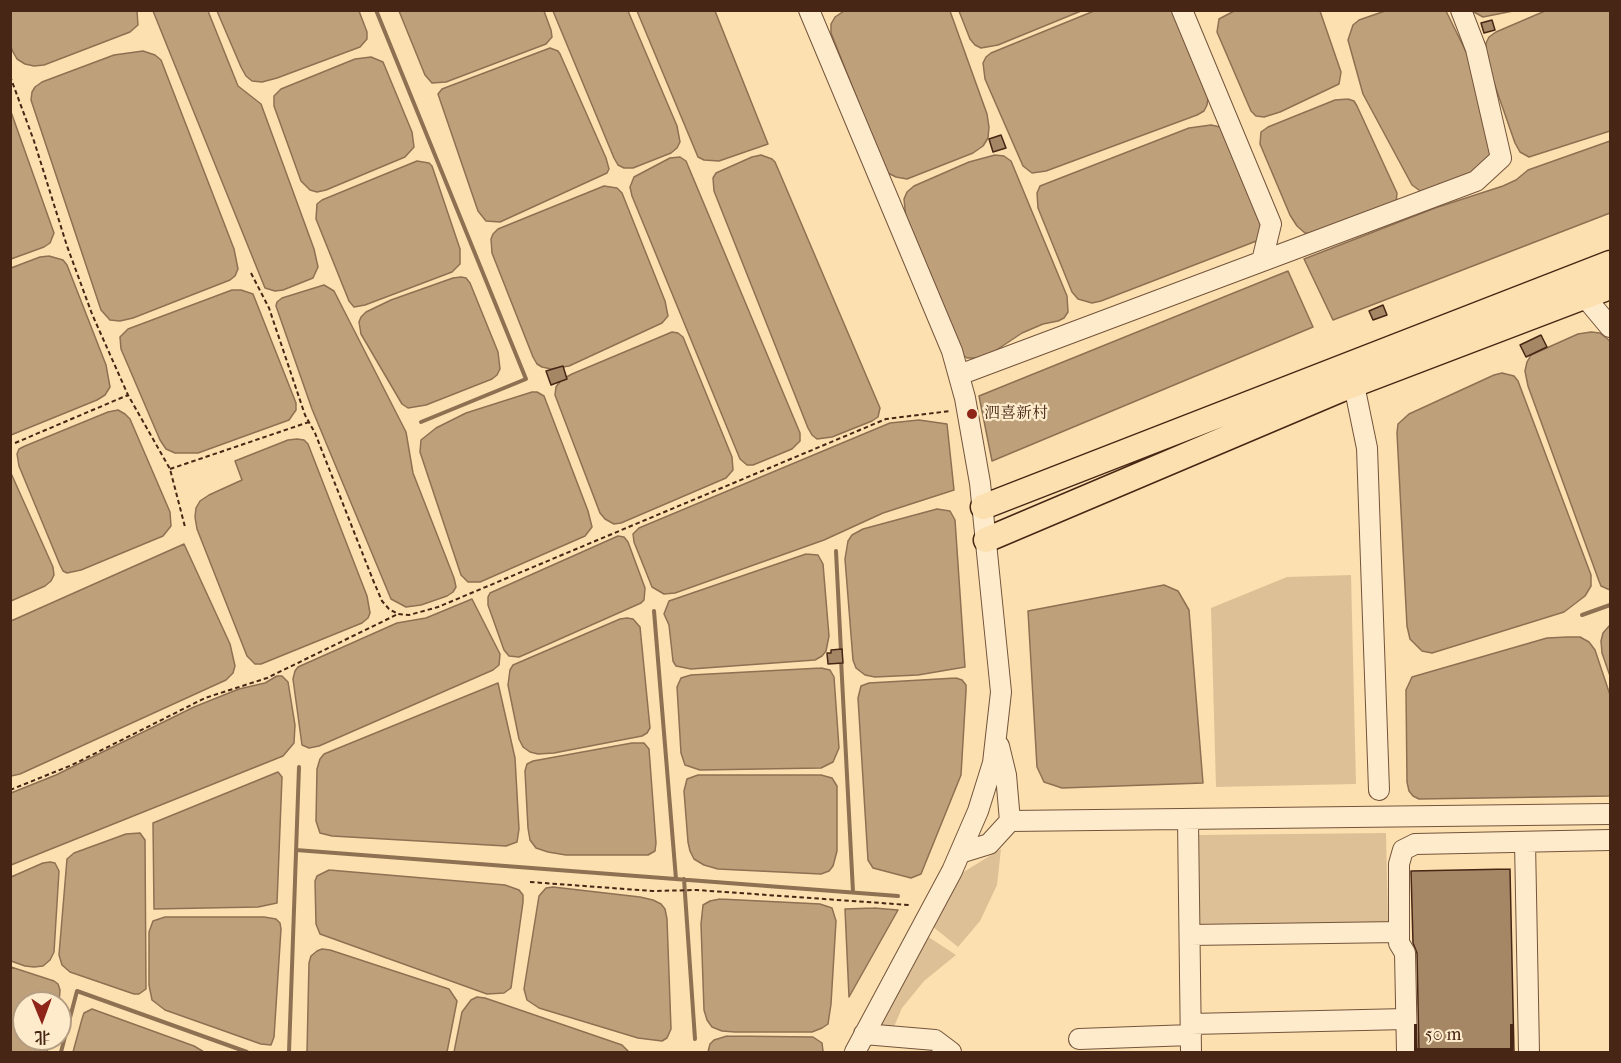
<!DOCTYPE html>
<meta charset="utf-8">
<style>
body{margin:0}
#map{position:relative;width:1621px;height:1063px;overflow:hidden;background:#fce0af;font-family:"IM FELL French Canon","Noto Serif SC",serif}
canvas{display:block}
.frame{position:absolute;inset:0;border:12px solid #472615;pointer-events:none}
.north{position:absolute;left:12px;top:991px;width:60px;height:60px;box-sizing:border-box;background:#fdebcb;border:2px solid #b49c82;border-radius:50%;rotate:179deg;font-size:16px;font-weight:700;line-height:24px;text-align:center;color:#472615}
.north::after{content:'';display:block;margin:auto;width:21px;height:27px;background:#8f2418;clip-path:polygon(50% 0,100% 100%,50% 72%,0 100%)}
.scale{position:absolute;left:1414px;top:1024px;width:99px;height:27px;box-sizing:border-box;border:3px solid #472615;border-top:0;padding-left:8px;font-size:18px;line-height:21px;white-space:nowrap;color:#472615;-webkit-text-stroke:4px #fdebcb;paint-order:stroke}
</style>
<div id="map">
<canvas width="1621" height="1063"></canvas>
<div class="frame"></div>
<div class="north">北</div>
<div class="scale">50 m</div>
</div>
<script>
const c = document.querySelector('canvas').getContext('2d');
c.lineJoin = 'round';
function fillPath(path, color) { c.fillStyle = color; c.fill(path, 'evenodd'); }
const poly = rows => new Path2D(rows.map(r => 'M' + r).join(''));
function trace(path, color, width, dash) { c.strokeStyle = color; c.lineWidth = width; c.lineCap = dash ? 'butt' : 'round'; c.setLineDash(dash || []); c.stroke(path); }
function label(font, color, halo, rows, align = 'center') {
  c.font = font + ' "IM FELL French Canon","Noto Serif SC",serif'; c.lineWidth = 4.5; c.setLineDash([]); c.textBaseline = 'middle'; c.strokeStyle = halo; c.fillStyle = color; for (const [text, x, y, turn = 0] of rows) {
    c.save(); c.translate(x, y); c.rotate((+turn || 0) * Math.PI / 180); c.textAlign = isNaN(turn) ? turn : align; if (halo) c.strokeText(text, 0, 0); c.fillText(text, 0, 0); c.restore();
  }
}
fillPath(poly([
 [1351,575,1356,784,1216,787,1211,608,1287,577],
 [1386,833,1388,923,1200,925,1199,835],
 [1001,849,997,885,980,921,958,947,932,926,957,876],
 [927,936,956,955,924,981,902,1008,893,1029,880,1026]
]), '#ddc095');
const water = poly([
 [1236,10,1320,11,1341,72,1339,84,1280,112,1264,117,1256,116,1251,111,1217,32,1219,19,1236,10],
 [10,11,137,11,138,25,130,32,44,65,34,66,25,64,17,59,13,52,11,47,10,11],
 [153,11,208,11,238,86,261,104,314,249,318,267,313,278,283,290,275,291,265,288,153,11],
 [217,11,359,11,367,32,367,39,360,47,277,78,262,82,252,81,246,76,241,67,217,11],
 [399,11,544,11,551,30,552,37,546,44,446,82,432,83,425,75,399,11],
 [553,11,628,11,677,126,680,142,677,148,671,153,633,168,624,168,618,165,614,158,553,11],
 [637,11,715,11,768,144,719,161,704,160,698,157,637,11],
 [844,11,950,11,987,114,989,127,988,138,983,146,973,153,907,179,896,177,888,173,883,164,831,33,831,24,835,17,844,11],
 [959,11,1081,11,998,45,981,48,975,45,970,39,959,11],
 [1094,11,1175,11,1208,98,1207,105,1204,111,1197,115,1046,171,1032,173,1023,166,985,79,983,63,986,57,991,53,1094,11],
 [1385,11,1446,11,1474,68,1502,163,1423,193,1412,185,1363,94,1348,40,1353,25,1359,20,1385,11],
 [1472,11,1513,11,1483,17,1472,11],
 [1545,11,1610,11,1610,131,1529,157,1520,152,1515,143,1486,60,1486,43,1489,37,1496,32,1545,11],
 [550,48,558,51,560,54,606,158,609,169,607,173,500,222,486,221,478,211,438,94,442,89,550,48],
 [143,51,155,55,161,60,234,249,238,269,235,276,230,280,133,318,120,321,110,320,101,310,31,100,32,92,35,87,42,82,114,55,143,51],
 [371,57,383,62,412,132,414,147,405,157,326,190,317,192,310,190,301,181,274,106,274,96,281,89,355,59,371,57],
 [1348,99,1354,101,1357,106,1397,193,1396,204,1318,234,1305,233,1297,226,1290,215,1260,144,1261,132,1268,127,1335,100,1348,99],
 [10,109,54,233,50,243,44,247,11,259,10,109],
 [1211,125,1220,127,1265,216,1259,240,1101,301,1092,303,1078,299,1072,292,1038,208,1037,193,1040,186,1189,128,1211,125],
 [1610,141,1610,213,1333,320,1304,259,1435,208,1503,186,1516,180,1528,170,1610,141],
 [761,155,772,159,775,162,880,408,878,417,872,421,832,437,817,439,812,435,808,428,714,191,713,178,716,173,752,157,761,155],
 [995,155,1004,156,1011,161,1067,296,1068,312,1064,318,1058,321,1043,324,1022,333,995,351,980,358,967,358,959,352,906,219,904,199,907,192,914,186,969,162,995,155],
 [680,157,686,161,800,433,800,441,792,449,753,465,747,465,740,459,632,196,630,187,634,177,670,158,680,157],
 [417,161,429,163,432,166,460,249,460,264,452,272,365,305,354,307,349,301,316,219,317,204,322,200,417,161],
 [604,186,617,188,622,193,665,301,668,316,662,323,569,366,551,369,542,367,537,364,533,357,492,253,491,239,493,234,498,229,604,186],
 [49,256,63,260,67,265,106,365,110,387,105,395,97,400,11,435,11,268,40,257,49,256],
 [1288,271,1313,327,992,461,979,396,1288,271],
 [461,277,466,278,470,283,498,352,500,369,497,375,492,379,426,405,408,408,402,404,361,334,359,322,361,317,366,312,391,300,453,278,461,277],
 [324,285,334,291,406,432,413,473,454,578,456,587,453,592,447,596,421,605,406,607,391,599,312,409,276,306,277,302,282,298,324,285],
 [232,290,241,290,253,294,296,403,296,410,289,420,198,453,175,453,166,449,160,440,121,349,120,337,128,329,232,290],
 [672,332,678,333,683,337,732,457,733,470,726,478,621,523,614,524,605,519,600,513,555,395,556,387,561,380,572,374,672,332],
 [1591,332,1600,333,1610,341,1610,590,1601,586,1599,581,1528,386,1525,371,1527,362,1531,355,1578,334,1591,332],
 [1502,373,1514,376,1518,381,1591,575,1591,586,1585,596,1564,612,1432,653,1422,651,1410,639,1407,626,1397,433,1398,424,1409,414,1494,375,1502,373],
 [532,392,537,392,544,396,588,511,592,527,585,536,480,582,468,582,461,575,420,452,421,440,436,428,466,413,532,392],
 [118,410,125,414,130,419,170,512,171,526,163,536,81,570,67,573,63,571,60,565,19,466,17,454,19,449,25,446,108,412,118,410],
 [919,420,947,424,954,490,883,513,824,540,675,593,664,594,652,587,634,542,633,534,639,528,890,423,919,420],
 [297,439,304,440,308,444,367,596,370,613,368,618,362,623,261,664,255,664,247,656,197,529,195,517,196,508,200,501,209,495,242,480,235,461,288,440,297,439],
 [10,471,53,567,54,575,51,581,45,586,11,601,10,471],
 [937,509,950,511,955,520,965,667,918,675,875,677,865,675,856,668,853,660,845,559,848,541,852,535,863,529,937,509],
 [618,536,624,537,628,542,645,588,644,600,641,603,526,654,519,657,509,656,504,650,488,605,488,597,490,593,618,536],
 [184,544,230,644,235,666,233,673,226,680,20,774,11,776,11,621,184,544],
 [806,554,818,555,823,564,829,636,826,651,822,656,815,660,691,669,676,666,673,661,669,625,664,614,669,601,806,554],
 [1164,585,1178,591,1189,610,1203,783,1062,788,1044,782,1037,767,1028,611,1164,585],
 [472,599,500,654,499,665,493,670,319,746,309,748,302,745,293,679,295,671,298,667,397,623,426,618,472,599],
 [627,618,633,619,640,627,650,728,647,733,642,736,554,753,538,754,530,752,523,747,519,739,508,685,510,670,513,665,620,619,627,618],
 [1610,625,1610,676,1602,653,1601,641,1603,633,1610,625],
 [1568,637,1580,637,1589,642,1595,650,1610,695,1610,796,1419,799,1413,796,1409,791,1407,782,1406,690,1412,677,1547,638,1568,637],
 [821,668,830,670,834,677,839,748,833,762,821,768,700,770,685,765,681,753,677,687,681,678,691,675,821,668],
 [277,676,282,676,288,682,295,725,294,743,283,756,11,865,11,793,56,775,194,707,239,689,265,683,277,676],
 [956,678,962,680,966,685,966,691,961,775,921,874,911,878,873,868,868,860,858,698,861,686,869,683,956,678],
 [498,683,515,758,519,829,517,842,506,846,332,836,320,833,316,821,317,769,320,759,324,754,498,683],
 [632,743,644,743,649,749,656,843,655,851,648,855,566,855,548,852,536,848,530,840,528,828,525,771,527,764,533,761,632,743],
 [278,772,282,777,277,903,258,907,154,909,153,823,278,772],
 [698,775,821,775,832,778,837,786,837,851,833,866,829,871,821,874,718,869,704,865,694,859,690,851,688,842,684,791,687,779,698,775],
 [140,833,145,840,146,989,139,994,134,994,70,972,62,965,59,955,67,859,74,853,126,834,140,833],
 [50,862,55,863,59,871,54,952,50,960,43,966,34,967,25,966,11,961,11,877,43,863,50,862],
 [329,870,505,885,519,890,523,895,523,902,511,988,504,993,487,994,320,934,316,924,315,881,317,876,329,870],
 [553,887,640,897,653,900,661,904,665,909,667,919,671,1029,667,1038,662,1041,638,1038,539,1008,527,1000,524,989,539,896,546,888,553,887],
 [720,899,820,904,832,908,836,921,831,1004,828,1024,822,1028,812,1032,735,1032,722,1031,712,1027,707,1020,704,1010,701,924,703,905,710,901,720,899],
 [874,908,898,910,849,997,845,909,874,908],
 [165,917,264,917,276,919,280,923,281,929,274,1037,271,1045,261,1044,165,1010,152,1000,149,985,149,932,153,921,165,917],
 [322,949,330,950,449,989,457,1001,447,1052,307,1052,309,963,311,956,317,951,322,949],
 [11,967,54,981,58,984,60,990,59,1003,24,1003,24,1039,50,1039,47,1052,11,1052,11,967],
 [477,997,485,998,622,1045,629,1052,454,1052,462,1012,471,1000,477,997],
 [92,1009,194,1046,204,1052,73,1052,82,1019,84,1013,92,1009],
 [727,1036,813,1037,822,1043,823,1051,822,1052,708,1052,710,1044,714,1040,727,1036]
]);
fillPath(water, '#bea17b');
trace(water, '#8e7052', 1.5);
trace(poly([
 [376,10,526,379,421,422],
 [836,551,841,652],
 [654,611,676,879],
 [1582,615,1610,605],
 [841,659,853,892],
 [296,850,898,896],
 [684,879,695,1039],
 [61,1052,77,991,247,1052],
 [289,1052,299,767]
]), '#8e7052', 4);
const building = poly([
 [1492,20,1495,30,1484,33,1481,23,1492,20],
 [1001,135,1006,148,993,152,989,139,1001,135],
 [1383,305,1387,315,1373,320,1369,311,1383,305],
 [1541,335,1547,347,1526,357,1520,345,1541,335],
 [563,366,567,379,551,385,546,371,563,366],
 [842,649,843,663,828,664,827,653,831,653,831,650,842,649],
 [1510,869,1514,1053,1419,1053,1417,953,1413,943,1411,871,1510,869]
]);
fillPath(building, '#a58765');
trace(building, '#472615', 1.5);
const minor = poly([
 [809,10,952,351,965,398,980,483,1001,692,993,763,978,811,952,871,855,1052],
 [1182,10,1271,224,1262,261],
 [1585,297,1610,327],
 [959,375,1476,181,1501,158,1476,49,1461,10],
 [1354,385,1367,448,1379,790],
 [1188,820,1191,1052],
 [1010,821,1610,814],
 [1525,842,1529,1052],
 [960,853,989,844,1010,821,1006,775,999,746],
 [1190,935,1399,932],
 [1191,1024,1406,1019],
 [864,1034,935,1040,951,1052],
 [1079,1039,1191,1035],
 [1407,1052,1405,953,1399,943,1399,864,1403,850,1415,844,1610,840]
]);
const major = poly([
 [983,507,1610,263],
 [986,540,1340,390,1610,287]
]);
trace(minor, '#74543c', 22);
trace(major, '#472615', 27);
trace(poly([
 [10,76,34,141,67,246,92,314,128,395,170,469,185,527],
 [251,273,269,308,305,415,315,433,373,580,382,601,389,609,398,614,409,615,438,607,886,419,950,411],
 [15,443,128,395],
 [170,469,309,422],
 [10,790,72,765,205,698,267,678,398,614],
 [530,882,652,891,697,890,909,905]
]), '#472615', 2, [4.5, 3]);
trace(minor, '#fdebcb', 20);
trace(major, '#fce0af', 24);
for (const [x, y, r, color] of [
 [972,414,6,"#8f2418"]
]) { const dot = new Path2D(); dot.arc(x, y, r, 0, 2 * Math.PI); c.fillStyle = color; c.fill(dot); trace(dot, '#fdebcb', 2); }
label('16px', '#472615', '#fdebcb', [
 ["泗喜新村",984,414]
], 'left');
</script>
